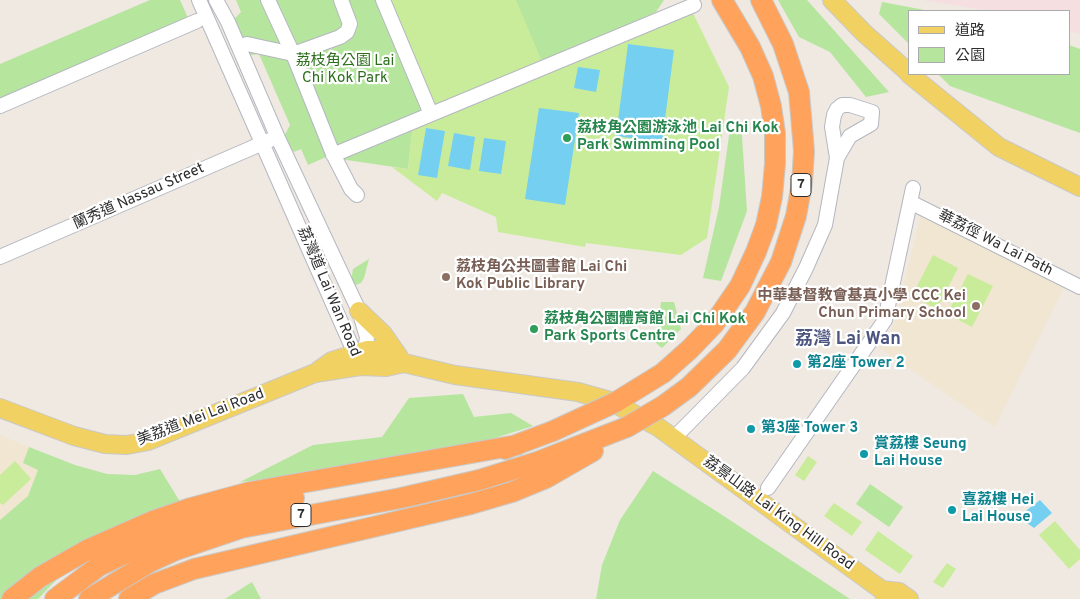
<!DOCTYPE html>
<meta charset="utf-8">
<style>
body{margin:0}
#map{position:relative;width:1080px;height:599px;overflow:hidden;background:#efe9e1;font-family:Overpass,"Noto Sans TC",sans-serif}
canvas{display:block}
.legend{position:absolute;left:908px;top:10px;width:162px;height:65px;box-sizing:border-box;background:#fff;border:1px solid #ababab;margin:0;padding:6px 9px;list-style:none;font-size:15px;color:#2e2e2e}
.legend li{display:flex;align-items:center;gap:10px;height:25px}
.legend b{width:25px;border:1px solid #ababab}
</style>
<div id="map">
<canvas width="1080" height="599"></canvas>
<ul class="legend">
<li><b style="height:6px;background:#f2d163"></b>道路</li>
<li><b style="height:14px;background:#b6e59e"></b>公園</li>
</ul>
</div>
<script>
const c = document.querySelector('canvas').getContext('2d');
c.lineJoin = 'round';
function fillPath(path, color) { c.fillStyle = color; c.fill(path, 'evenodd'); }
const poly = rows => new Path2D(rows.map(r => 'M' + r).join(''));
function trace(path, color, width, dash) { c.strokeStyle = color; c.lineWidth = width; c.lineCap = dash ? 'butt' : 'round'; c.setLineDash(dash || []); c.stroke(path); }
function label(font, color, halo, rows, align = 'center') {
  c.font = font + ' Overpass,"Noto Sans TC",sans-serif'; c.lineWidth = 4.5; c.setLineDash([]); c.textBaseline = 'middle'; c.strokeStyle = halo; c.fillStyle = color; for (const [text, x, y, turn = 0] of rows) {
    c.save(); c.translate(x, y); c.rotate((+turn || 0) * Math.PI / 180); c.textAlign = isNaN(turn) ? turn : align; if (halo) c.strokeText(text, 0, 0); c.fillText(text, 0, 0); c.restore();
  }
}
fillPath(poly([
 [921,214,1065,285,995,427,879,348,893,328],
 [0,435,29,447,24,463,38,470,28,496,0,520]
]), '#f0e6d1');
fillPath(poly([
 [922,0,1080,0,1080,34,1069,31,1069,11,989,11]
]), '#f5dfe0');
fillPath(poly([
 [150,0,180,0,192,27,0,109,0,64],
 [236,0,664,0,656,12,413,125,408,169,326,157,308,165,301,149,294,152,283,138,290,125,259,54,243,56,231,22,241,12],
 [778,0,807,0,889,92,866,97,830,52,799,37],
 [882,2,930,11,909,11,909,44,879,14],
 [1069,45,1080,49,1080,133,950,86,938,74,1069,74],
 [741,122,747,211,721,281,703,278,719,207,730,129],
 [369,259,364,278,361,283,350,287,353,269],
 [661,302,674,302,681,329,662,348,655,342],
 [463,394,474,417,511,413,533,426,460,449,286,477,240,482,313,445,382,437,409,398],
 [29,447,75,465,107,474,135,475,160,469,182,505,61,575,38,599,0,599,0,520,28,496,38,470,23,463],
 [653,471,716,511,850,599,596,599,602,565,620,520],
 [870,484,903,507,889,527,856,504],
 [252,582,261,599,225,599]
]), '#b6e59e');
fillPath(poly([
 [388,0,516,0,543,64,434,110],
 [691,9,729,87,707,238,681,255,586,243,585,247,498,232,496,217,442,193,437,201,392,167,408,169,413,125],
 [933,255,958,268,937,309,912,296],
 [968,274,993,286,972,327,947,314],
 [808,456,817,462,804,481,795,475],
 [15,461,31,479,3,505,0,503,0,475],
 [834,503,862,522,852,536,824,516],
 [1055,521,1080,550,1080,559,1069,569,1039,535],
 [878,531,913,556,900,574,865,550],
 [947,563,956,569,943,588,933,582]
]), '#c9ec9a');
fillPath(poly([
 [628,44,674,50,662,142,616,136],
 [578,67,600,70,596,92,574,88],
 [539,108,579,113,565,205,525,199],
 [426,128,445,131,437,178,418,175],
 [454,133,475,137,470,170,448,166],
 [484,138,506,141,501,174,479,171],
 [1040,500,1052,513,1034,528,1024,521,1023,513]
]), '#75cff0');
const minor = poly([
 [199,0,359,363],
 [216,0,228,22,277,136,359,311,367,337,364,359],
 [268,0,293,54,333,154,351,189,357,195],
 [383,0,431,114],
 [247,44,293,54,340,37,347,32,350,24,341,0],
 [0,106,197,21],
 [333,155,694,5],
 [910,202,1080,287],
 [0,257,270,140],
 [674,438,743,368,783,313,806,268,825,225,837,158,850,136,871,124,872,112,850,105,842,105,837,109,834,115,832,127,837,158],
 [768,488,885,320,913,188]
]);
const major = poly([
 [832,0,864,33,909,73],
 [909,74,999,147,1080,187],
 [359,311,383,334,399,357],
 [318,371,332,361,367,350,381,350,404,363],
 [0,408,74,436,105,444,127,445,148,441,315,373,360,366,386,367,404,363,455,375,578,392,610,401,658,427,868,580,882,590,887,599],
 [882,590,899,592,909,599]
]);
const highway = poly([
 [689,387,727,350,755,312,781,262,796,216,802,183,804,151,799,92,783,44,761,0],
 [616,402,663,373,690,349,714,324,740,286,756,252,766,225,772,197,775,164,775,133,771,106,763,76,750,47,722,0],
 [505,449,553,431],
 [12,599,40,577,87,550,153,521,191,508,250,492,517,445],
 [55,599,99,566,164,535,219,515,294,498],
 [89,599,150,562,176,550,241,528,401,498,479,480,537,462,627,427],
 [129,599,154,584,194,569,471,504,512,492,546,478,593,451]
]);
trace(minor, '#b4b7c1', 16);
trace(major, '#c9c9c9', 20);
trace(highway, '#c9c9c9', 22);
trace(minor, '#fff', 14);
trace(major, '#f2d163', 18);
trace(highway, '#ffa35c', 20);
const highwayBridge = poly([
 [627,427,663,406,689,387],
 [553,431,616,402]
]);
trace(highwayBridge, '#c9c9c9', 22, []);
trace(highwayBridge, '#ffa35c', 20);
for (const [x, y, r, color] of [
 [567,138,5,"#2e9e5b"],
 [446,277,5,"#8d6e63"],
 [976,306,5,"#8d6e63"],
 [534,329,5,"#2e9e5b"],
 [797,364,5,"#0f9aa8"],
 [751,429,5,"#0f9aa8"],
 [864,454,5,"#0f9aa8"],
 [952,510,5,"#0f9aa8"]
]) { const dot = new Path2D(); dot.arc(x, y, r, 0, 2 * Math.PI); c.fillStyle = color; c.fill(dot); trace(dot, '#fff', 2); }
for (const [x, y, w] of [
 [801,185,20],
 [301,515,20]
]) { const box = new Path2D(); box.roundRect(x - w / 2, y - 11.5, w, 23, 4); c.fillStyle = '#fff'; c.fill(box); trace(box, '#2e2e2e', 1); }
label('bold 14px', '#2e2e2e', null, [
 ["7",801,185],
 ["7",301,515]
]);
label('15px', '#2c6e1b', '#fff', [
 ["荔枝角公園 Lai",345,62],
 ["Chi Kok Park",345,79]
]);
label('bold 15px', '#27864d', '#fff', [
 ["荔枝角公園游泳池 Lai Chi Kok",577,129],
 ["Park Swimming Pool",577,146],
 ["荔枝角公園體育館 Lai Chi Kok",544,320],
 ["Park Sports Centre",544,337]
], 'left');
label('15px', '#2e2e2e', '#fff', [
 ["蘭秀道 Nassau Street",139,197,-24],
 ["華荔徑 Wa Lai Path",995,244,27],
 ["荔灣道 Lai Wan Road",328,292,67],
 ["美荔道 Mei Lai Road",201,418,-21],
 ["荔景山路 Lai King Hill Road",778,514,36]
]);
label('bold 15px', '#785e54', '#fff', [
 ["荔枝角公共圖書館 Lai Chi",456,268],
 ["Kok Public Library",456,285],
 ["中華基督教會基真小學 CCC Kei",966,297,"right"],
 ["Chun Primary School",966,314,"right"]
], 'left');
label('bold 15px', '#0d838f', '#fff', [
 ["第2座 Tower 2",807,364],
 ["第3座 Tower 3",761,429],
 ["賞荔樓 Seung",874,445],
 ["Lai House",874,462],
 ["喜荔樓 Hei",962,501],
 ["Lai House",962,518]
], 'left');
label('bold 18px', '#4d5680', '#fff', [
 ["荔灣 Lai Wan",848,340]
]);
</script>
